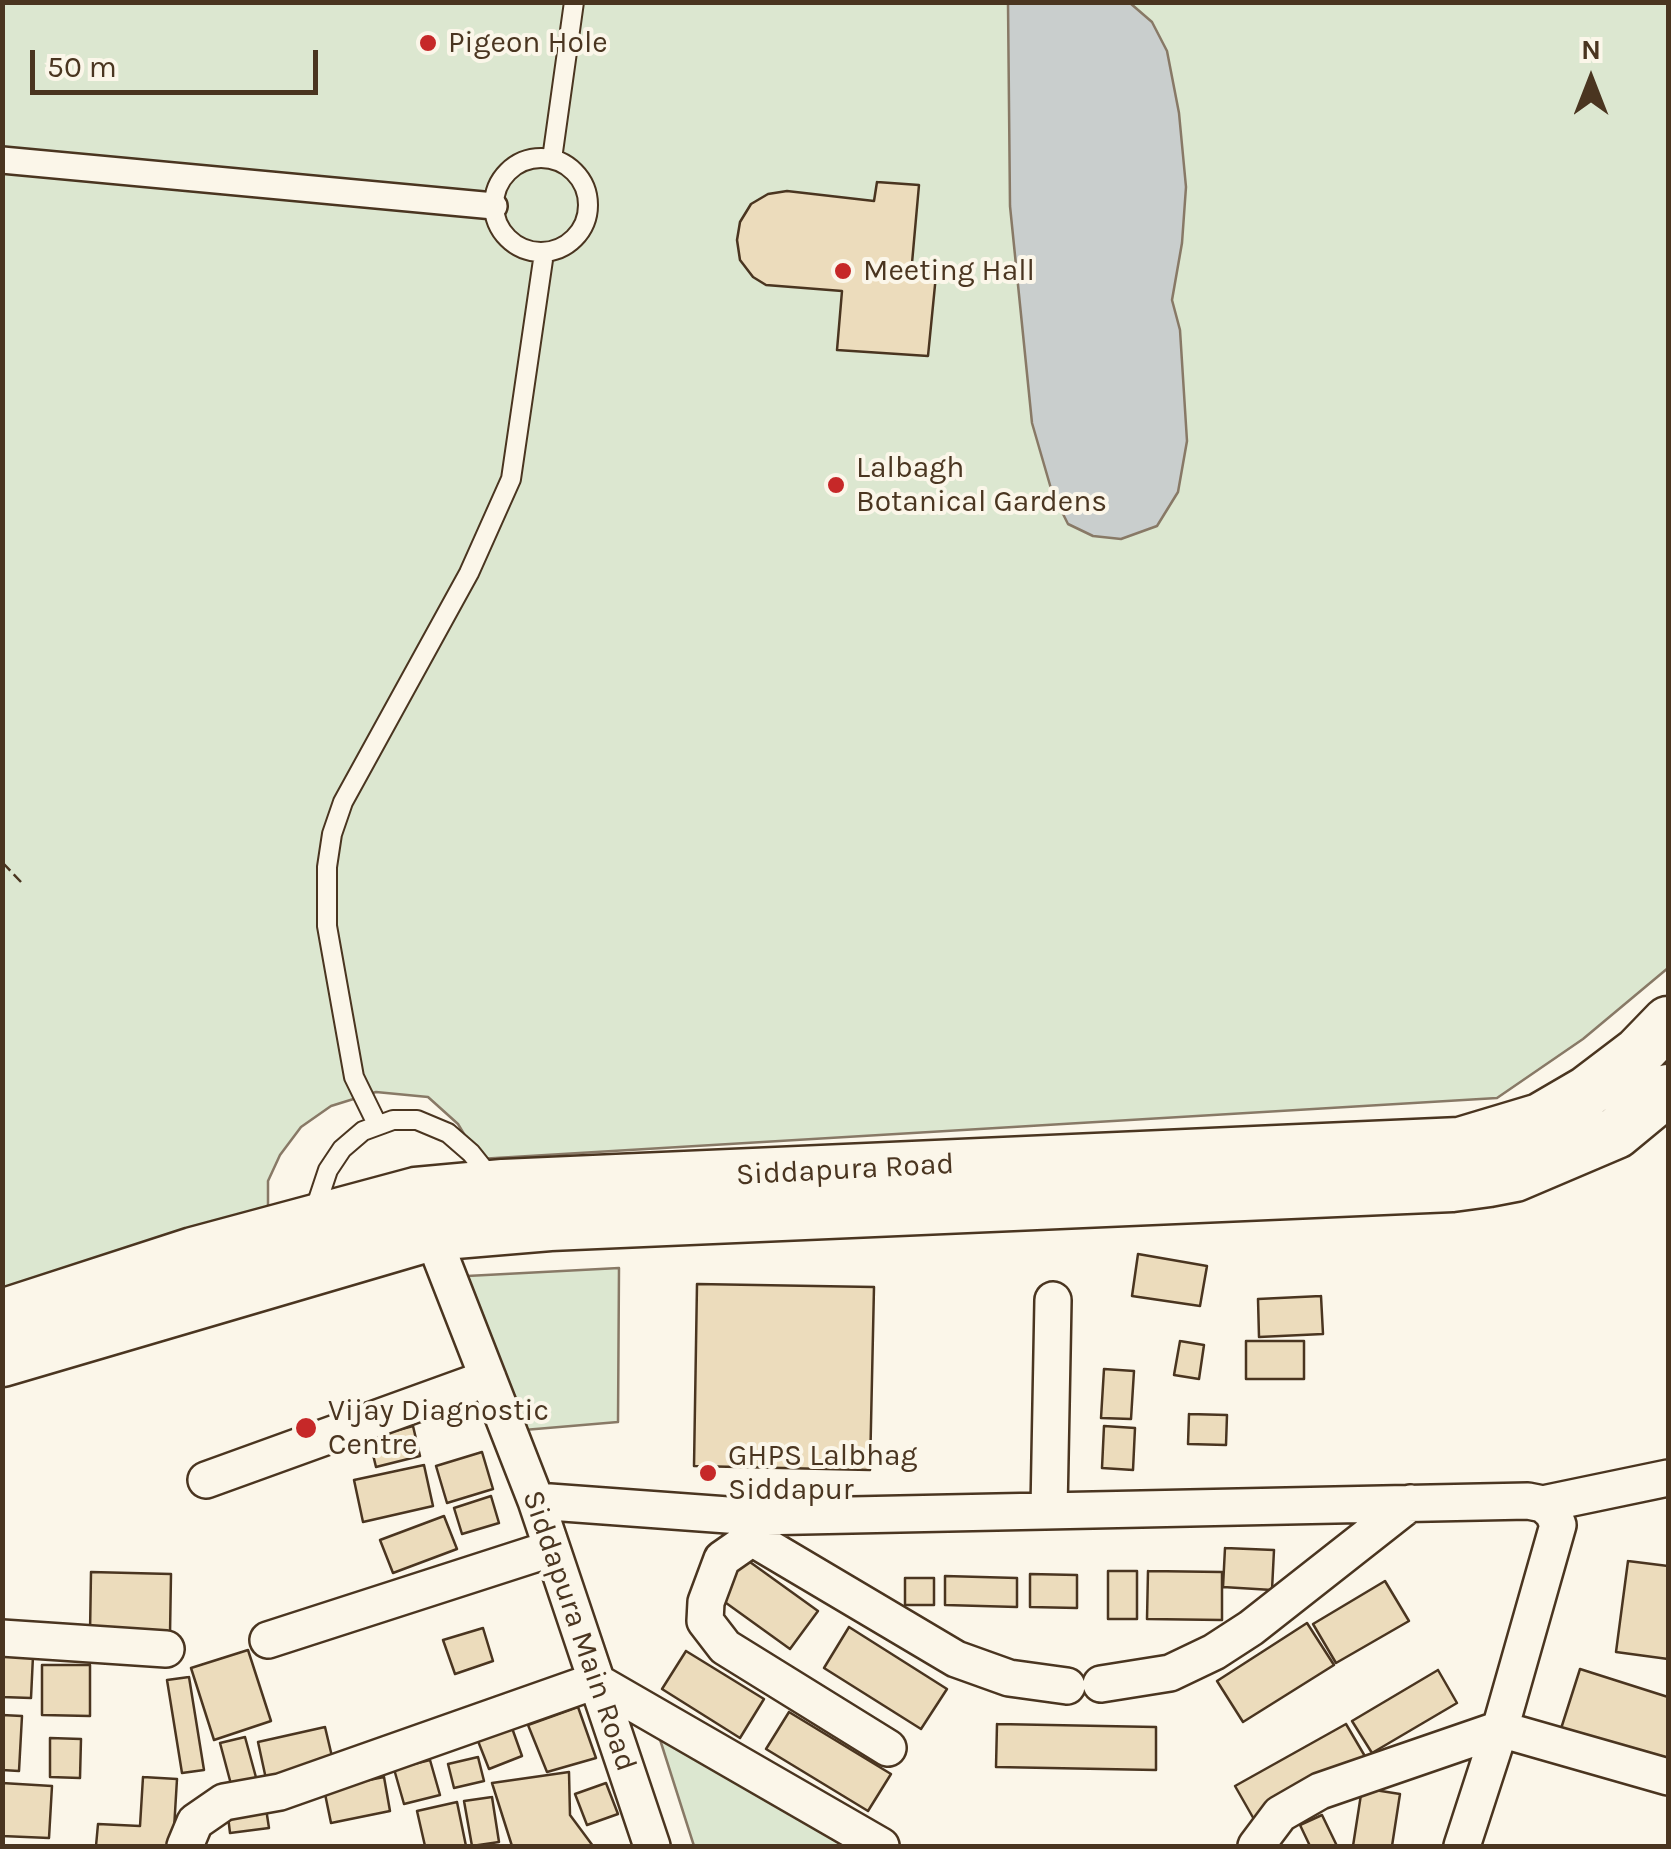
<!DOCTYPE html>
<style>
body{margin:0}
#map{position:relative;width:1671px;height:1849px;overflow:hidden;background:#fbf6e9;font-family:Karla,sans-serif}
canvas{display:block}
.frame{position:absolute;inset:0;border:5px solid #4a3520;pointer-events:none}
.north{position:absolute;left:1541px;top:30px;width:100px;height:100px;-webkit-text-stroke:8px #fbf6e9;paint-order:stroke;rotate:0deg;font-size:28px;font-weight:700;line-height:40px;text-align:center;color:#4a3520}
.north::after{content:'';display:block;margin:auto;width:35px;height:45px;background:#4a3520;clip-path:polygon(50% 0,100% 100%,50% 72%,0 100%)}
.scale{position:absolute;left:30px;top:50px;width:288px;height:45px;box-sizing:border-box;border:5px solid #4a3520;border-top:0;padding-left:12px;font-size:30px;line-height:35px;white-space:nowrap;color:#4a3520;-webkit-text-stroke:8px #fbf6e9;paint-order:stroke}
</style>
<div id="map">
<canvas width="1671" height="1849"></canvas>
<div class="frame"></div>
<div class="north">N</div>
<div class="scale">50 m</div>
</div>
<script>
const c = document.querySelector('canvas').getContext('2d');
c.lineJoin = 'round';
function fillPath(path, color) { c.fillStyle = color; c.fill(path, 'evenodd'); }
const poly = rows => new Path2D(rows.map(r => 'M' + r).join(''));
function trace(path, color, width, dash) { c.strokeStyle = color; c.lineWidth = width; c.lineCap = dash ? 'butt' : 'round'; c.setLineDash(dash || []); c.stroke(path); }
function label(font, color, halo, rows, align = 'center') {
  c.font = font + ' Karla,sans-serif'; c.lineWidth = 8; c.setLineDash([]); c.textBaseline = 'middle'; c.strokeStyle = halo; c.fillStyle = color; for (const [text, x, y, turn = 0] of rows) {
    c.save(); c.translate(x, y); c.rotate((+turn || 0) * Math.PI / 180); c.textAlign = isNaN(turn) ? turn : align; if (halo) c.strokeText(text, 0, 0); c.fillText(text, 0, 0); c.restore();
  }
}
const green = poly([
 [3,3,1668,3,1668,968,1583,1039,1497,1098,479,1159,458,1124,428,1097,376,1092,331,1106,301,1127,280,1155,268,1181,268,1213,3,1293,3,3],
 [619,1268,618,1422,524,1430,467,1276,619,1268],
 [656,1727,861,1846,694,1846,656,1727]
]);
fillPath(green, '#dce7d0');
trace(green, '#887966', 2.5);
const water = poly([
 [1008,3,1130,3,1152,22,1167,51,1179,113,1186,187,1182,243,1172,300,1180,330,1187,441,1178,492,1157,526,1121,539,1093,536,1068,524,1052,492,1032,423,1010,206,1008,3]
]);
fillPath(water, '#c9cecd');
trace(water, '#887966', 2.5);
const building = poly([
 [877,182,919,185,912,263,937,265,928,356,837,350,842,291,766,285,753,277,740,260,737,240,740,222,751,204,768,194,787,191,874,201,877,182],
 [1138,1254,1207,1266,1200,1306,1132,1296,1138,1254],
 [697,1284,874,1287,870,1470,694,1466,697,1284],
 [1321,1296,1323,1334,1259,1337,1258,1299,1321,1296],
 [1180,1341,1204,1345,1199,1379,1174,1375,1180,1341],
 [1246,1341,1304,1341,1304,1379,1246,1379,1246,1341],
 [1104,1369,1134,1371,1131,1419,1101,1418,1104,1369],
 [1189,1414,1227,1415,1226,1445,1188,1444,1189,1414],
 [413,1426,420,1456,376,1467,369,1438,413,1426],
 [1104,1426,1135,1428,1133,1470,1102,1468,1104,1426],
 [482,1452,493,1489,447,1503,436,1466,482,1452],
 [424,1465,433,1506,363,1522,354,1480,424,1465],
 [491,1496,499,1523,462,1534,454,1508,491,1496],
 [444,1516,457,1549,393,1573,380,1540,444,1516],
 [1225,1548,1274,1550,1272,1590,1223,1587,1225,1548],
 [743,1557,818,1611,790,1649,715,1595,743,1557],
 [1628,1561,1668,1566,1668,1659,1616,1652,1628,1561],
 [1108,1571,1137,1571,1137,1619,1108,1619,1108,1571],
 [1148,1571,1222,1572,1222,1620,1147,1619,1148,1571],
 [91,1572,171,1574,170,1634,90,1633,91,1572],
 [1030,1574,1077,1575,1077,1608,1030,1607,1030,1574],
 [945,1576,1017,1578,1017,1607,945,1605,945,1576],
 [905,1578,934,1578,934,1605,905,1605,905,1578],
 [1385,1581,1409,1621,1336,1663,1313,1624,1385,1581],
 [1307,1623,1334,1665,1243,1722,1217,1681,1307,1623],
 [849,1627,947,1689,921,1729,824,1668,849,1627],
 [483,1628,493,1661,455,1674,443,1640,483,1628],
 [248,1650,271,1721,214,1740,191,1668,248,1650],
 [686,1651,764,1699,740,1738,662,1689,686,1651],
 [2,1655,33,1656,31,1698,2,1697,2,1655],
 [42,1665,90,1665,90,1716,42,1715,42,1665],
 [1580,1669,1668,1697,1668,1763,1559,1735,1580,1669],
 [1438,1670,1457,1703,1372,1753,1352,1721,1438,1670],
 [189,1677,204,1770,182,1773,167,1680,189,1677],
 [578,1707,596,1758,547,1772,528,1725,578,1707],
 [789,1712,891,1774,868,1811,766,1749,789,1712],
 [2,1715,22,1716,19,1771,2,1770,2,1715],
 [997,1724,1156,1727,1156,1770,996,1767,997,1724],
 [1346,1724,1366,1758,1255,1821,1235,1786,1346,1724],
 [325,1727,334,1765,266,1779,258,1742,325,1727],
 [512,1728,522,1756,489,1769,478,1741,512,1728],
 [245,1737,257,1781,232,1788,220,1743,245,1737],
 [50,1738,81,1739,80,1778,50,1777,50,1738],
 [478,1757,484,1781,454,1788,448,1764,478,1757],
 [430,1760,440,1795,404,1804,394,1769,430,1760],
 [569,1772,570,1815,593,1846,512,1846,492,1783,569,1772],
 [143,1777,177,1779,173,1846,96,1846,98,1824,140,1826,143,1777],
 [384,1777,390,1811,331,1823,324,1789,384,1777],
 [2,1783,52,1786,49,1838,2,1836,2,1783],
 [606,1783,618,1814,587,1825,575,1794,606,1783],
 [1362,1788,1400,1794,1392,1846,1353,1846,1362,1788],
 [492,1797,499,1842,472,1846,464,1801,492,1797],
 [265,1802,269,1828,230,1833,227,1808,265,1802],
 [457,1802,466,1846,425,1846,417,1811,457,1802],
 [1322,1815,1337,1846,1310,1846,1300,1825,1322,1815]
]);
fillPath(building, '#ecdcbc');
trace(building, '#4a3520', 2.5);
const service = poly([
 '494 205a47 47 0 1 1 94 0a47 47 0 1 1-94 0Z',
 [552,159,574,2],
 [377,1124,354,1077,327,926,327,867,332,834,343,802,469,573,511,479,544,253],
 [313,1215,328,1170,342,1149,363,1131,393,1120,417,1120,448,1133,471,1153,491,1178]
]);
const pedestrian = poly([
 [2,160,494,206]
]);
const minor = poly([
 [425,1217,536,1501,652,1846],
 [206,1480,488,1378],
 [536,1501,755,1517,1528,1501,1543,1504,1553,1513,1558,1525,1500,1729,1462,1846],
 [1543,1504,1668,1478],
 [1049,1510,1053,1300],
 [739,1515,752,1538,956,1659,1009,1678,1067,1686],
 [752,1538,722,1559,706,1602,705,1621,725,1647,888,1748],
 [2,1638,166,1649],
 [268,1640,550,1549],
 [1101,1684,1170,1673,1214,1652,1251,1628,1410,1503],
 [185,1846,195,1822,224,1802,280,1792,595,1681,881,1846],
 [1256,1846,1280,1814,1320,1791,1500,1729,1668,1777]
]);
const secondary = poly([
 [2,1315,193,1253,416,1193,503,1185,1460,1143,1540,1119,1588,1091,1638,1053,1668,1022],
 [2,1361,431,1235,550,1225,1452,1186,1489,1181,1515,1176,1616,1133,1668,1090]
]);
trace(service, '#4a3520', 22);
trace(pedestrian, '#4a3520', 30);
trace(minor, '#4a3520', 40);
trace(secondary, '#4a3520', 55);
trace(service, '#fbf6e9', 18);
trace(pedestrian, '#fbf6e9', 25);
trace(minor, '#fbf6e9', 35);
trace(secondary, '#fbf6e9', 50);
trace(poly([
 [2,862,21,882]
]), '#4a3520', 2.5, [12, 5]);
for (const [x, y, r, color] of [
 [428,43,10,"#c62828"],
 [843,271,10,"#c62828"],
 [836,485,10,"#c62828"],
 [306,1428,12,"#c62828"],
 [708,1473,10,"#c62828"]
]) { const dot = new Path2D(); dot.arc(x, y, r, 0, 2 * Math.PI); c.fillStyle = color; c.fill(dot); trace(dot, '#fbf6e9', 4); }
label('30px', '#4a3520', '#fbf6e9', [
 ["Pigeon Hole",448,43],
 ["Meeting Hall",863,271],
 ["Lalbagh",856,468],
 ["Botanical Gardens",856,502],
 ["Vijay Diagnostic",328,1411],
 ["Centre",328,1445],
 ["GHPS Lalbhag",728,1456],
 ["Siddapur",728,1490]
], 'left');
label('30px', '#4a3520', '#fbf6e9', [
 ["Siddapura Road",845,1170,-3],
 ["Siddapura Main Road",579,1631,71]
]);
</script>
